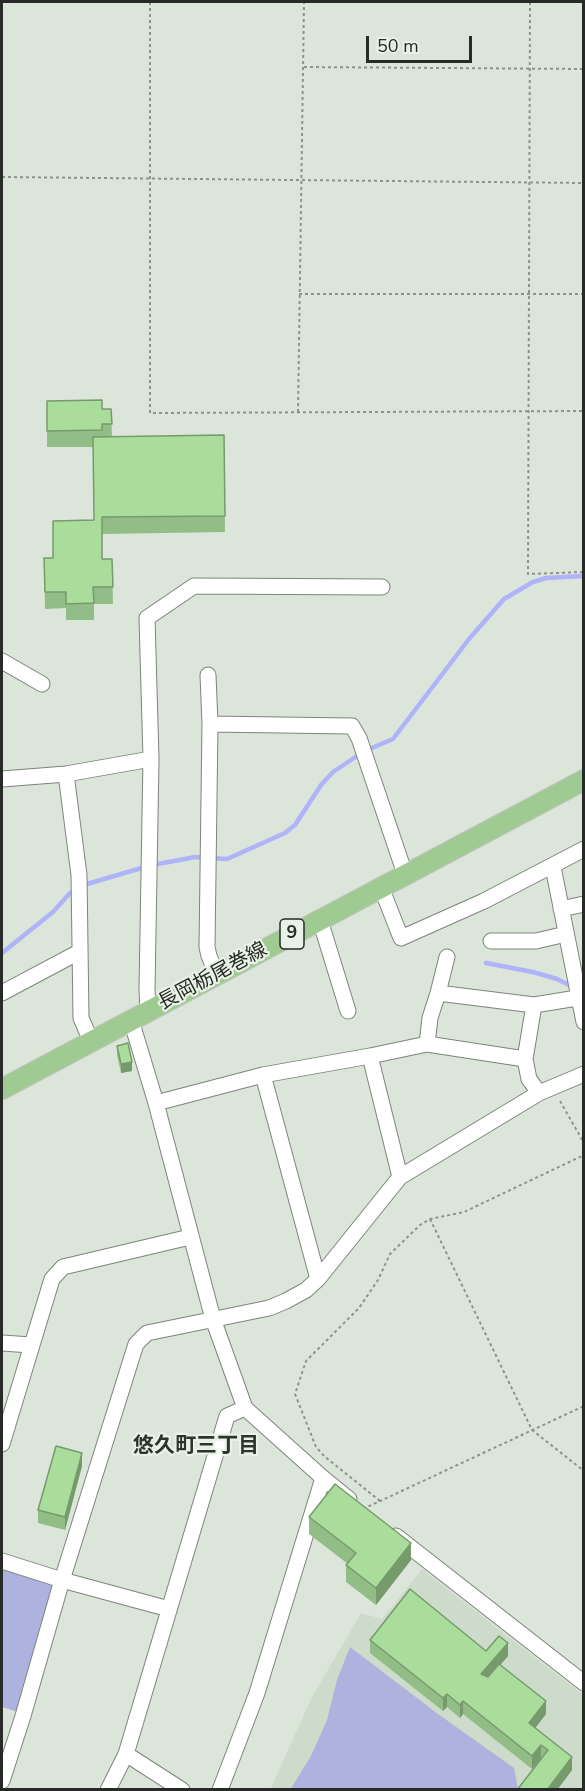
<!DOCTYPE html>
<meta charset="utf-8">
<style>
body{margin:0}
#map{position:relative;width:585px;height:1791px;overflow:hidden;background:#dce5da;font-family:"Nunito Sans",sans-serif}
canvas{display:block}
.frame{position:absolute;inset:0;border:3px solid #272a26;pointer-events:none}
.scale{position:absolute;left:366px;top:36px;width:106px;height:27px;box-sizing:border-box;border:3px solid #272a26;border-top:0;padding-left:8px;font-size:18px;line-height:21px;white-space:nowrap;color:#272a26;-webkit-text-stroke:4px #e9f2e7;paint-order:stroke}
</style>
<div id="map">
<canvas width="585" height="1791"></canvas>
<div class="frame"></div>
<div class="scale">50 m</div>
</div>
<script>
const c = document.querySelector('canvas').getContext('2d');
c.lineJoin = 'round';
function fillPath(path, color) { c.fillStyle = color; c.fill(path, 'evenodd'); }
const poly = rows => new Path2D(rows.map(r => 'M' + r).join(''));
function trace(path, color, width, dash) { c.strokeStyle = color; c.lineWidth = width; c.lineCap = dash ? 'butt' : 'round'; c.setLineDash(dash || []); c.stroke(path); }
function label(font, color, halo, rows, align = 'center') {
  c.font = font + ' "Nunito Sans","Noto Sans JP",sans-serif'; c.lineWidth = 4.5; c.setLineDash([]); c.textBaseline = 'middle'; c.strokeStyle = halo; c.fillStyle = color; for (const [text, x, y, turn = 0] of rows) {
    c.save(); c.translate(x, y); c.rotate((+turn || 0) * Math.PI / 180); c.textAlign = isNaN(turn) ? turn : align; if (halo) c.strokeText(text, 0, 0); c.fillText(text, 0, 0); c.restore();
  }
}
fillPath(poly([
 [422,1569,583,1695,583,1789,270,1790,312,1697,361,1613,382,1619]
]), '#cddbca');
fillPath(poly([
 [2,1567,56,1584,18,1712,2,1707],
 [350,1647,438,1714,514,1768,518,1789,290,1790,311,1756,327,1720,337,1680]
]), '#aeb2de');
trace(poly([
 [367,750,393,739,469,639,504,599,533,582,546,578,584,576],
 [153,865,195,857,227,859,285,833,295,825,321,785,333,772,360,754],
 [2,953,53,912,69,894,87,884,145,867],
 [486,963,533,972,557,979,573,987]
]), '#aeb3fa', 4.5);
const minor = poly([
 [2,661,42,684],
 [208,675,210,724,207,947,209,956,217,975],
 [210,724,352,726,359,738,405,874],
 [66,774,79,875,81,1018,91,1041],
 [2,779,66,774,151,759],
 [553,867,584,1022],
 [381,887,401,938,484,901,584,849],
 [561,909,584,904],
 [320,920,348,1011],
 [491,941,536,941,566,934],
 [2,993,79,952],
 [438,993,534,1005,577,998],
 [148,1011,147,989,151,759,147,618,194,586,382,587],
 [131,1020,156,1103,213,1319,245,1408,323,1478,349,1499],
 [427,1044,430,1018,438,993,447,957],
 [370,1056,427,1044,525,1059,534,1005],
 [525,1059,529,1079,539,1093],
 [263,1075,318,1279],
 [156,1103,263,1075,370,1056,400,1177],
 [2,1343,31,1345],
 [2,1444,52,1279,63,1267,190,1237],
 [396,1536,584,1683],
 [2,1561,62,1580,169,1609],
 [126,1754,182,1790],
 [2,1781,23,1716,62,1580,136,1344,147,1333,269,1308,286,1301,306,1290,318,1279,400,1177,539,1093,584,1074],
 [108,1790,126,1754,227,1416,245,1408],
 [220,1790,257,1693,323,1478]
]);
const major = poly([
 [2,1089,584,780]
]);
trace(minor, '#7d857b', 17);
trace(major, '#c3c3c2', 22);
trace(poly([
 [150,2,150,413,584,411],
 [530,2,528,574,584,572],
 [304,67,584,69],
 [2,177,584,183],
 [299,294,584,294],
 [298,412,304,2],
 [560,1101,584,1143],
 [430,1219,532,1430,584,1471],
 [380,1501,324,1456,316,1447,295,1394,306,1361,359,1308,378,1280,390,1254,420,1225,430,1219,464,1212,584,1155],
 [363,1509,584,1406]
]), '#8d938b', 2, [3, 3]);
trace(minor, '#fff', 15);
trace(major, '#9fca92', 20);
fillPath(poly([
 [47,401,102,409,111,409,112,437,224,435,225,532,102,534,102,559,112,559,113,604,94,604,94,620,66,620,66,608,45,609,44,558,53,558,94,520,93,447,47,447],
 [117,1046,132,1071,121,1073,117,1055],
 [82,1466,65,1530,38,1523,38,1510],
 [309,1517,411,1560,376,1605,346,1582,346,1565,348,1564,309,1534],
 [370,1640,486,1651,508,1656,500,1665,546,1714,535,1728,572,1770,557,1790,517,1790,542,1758,541,1758,532,1769,463,1714,460,1718,447,1707,443,1711,370,1653]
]), '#92bd86');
fillPath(poly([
 [132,1062,132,1071,121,1073,121,1064],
 [82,1453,82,1466,65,1530,65,1517],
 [411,1543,411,1560,376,1605,376,1588],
 [508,1643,508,1656,481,1687,481,1674],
 [447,1694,447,1707,443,1711,443,1698],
 [463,1701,463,1714,460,1718,460,1705],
 [546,1701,546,1714,529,1736,529,1723],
 [541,1745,541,1758,532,1769,532,1756],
 [572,1757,572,1770,557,1790,547,1790]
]), '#779a6d');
const building = poly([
 [102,400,102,409,111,409,112,424,102,424,102,430,47,431,47,401,102,400],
 [224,435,225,516,102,517,102,559,112,559,113,587,93,587,94,603,66,604,66,592,45,592,44,558,53,558,53,521,94,520,93,437,224,435],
 [128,1043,132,1062,121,1064,117,1046,128,1043],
 [56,1446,82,1453,65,1517,38,1510,56,1446],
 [335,1484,411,1543,376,1588,346,1565,356,1553,309,1517,335,1484],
 [410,1589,486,1651,499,1636,508,1643,481,1674,488,1677,499,1664,546,1701,529,1723,572,1757,547,1790,517,1790,548,1750,541,1745,532,1756,463,1701,460,1705,447,1694,443,1698,370,1640,410,1589]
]);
fillPath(building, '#aadc9c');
trace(building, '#779a6d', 1.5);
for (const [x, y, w] of [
 [292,934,24]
]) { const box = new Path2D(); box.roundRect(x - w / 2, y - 15, w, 30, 4.5); c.fillStyle = '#e9f2e7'; c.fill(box); trace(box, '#272a26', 1.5); }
label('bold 18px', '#272a26', null, [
 ["9",292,934]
]);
label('20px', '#272a26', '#e9f2e7', [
 ["長岡栃尾巻線",213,977,-28]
]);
label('bold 21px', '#2d342b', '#e9f2e7', [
 ["悠久町三丁目",196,1447]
]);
</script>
